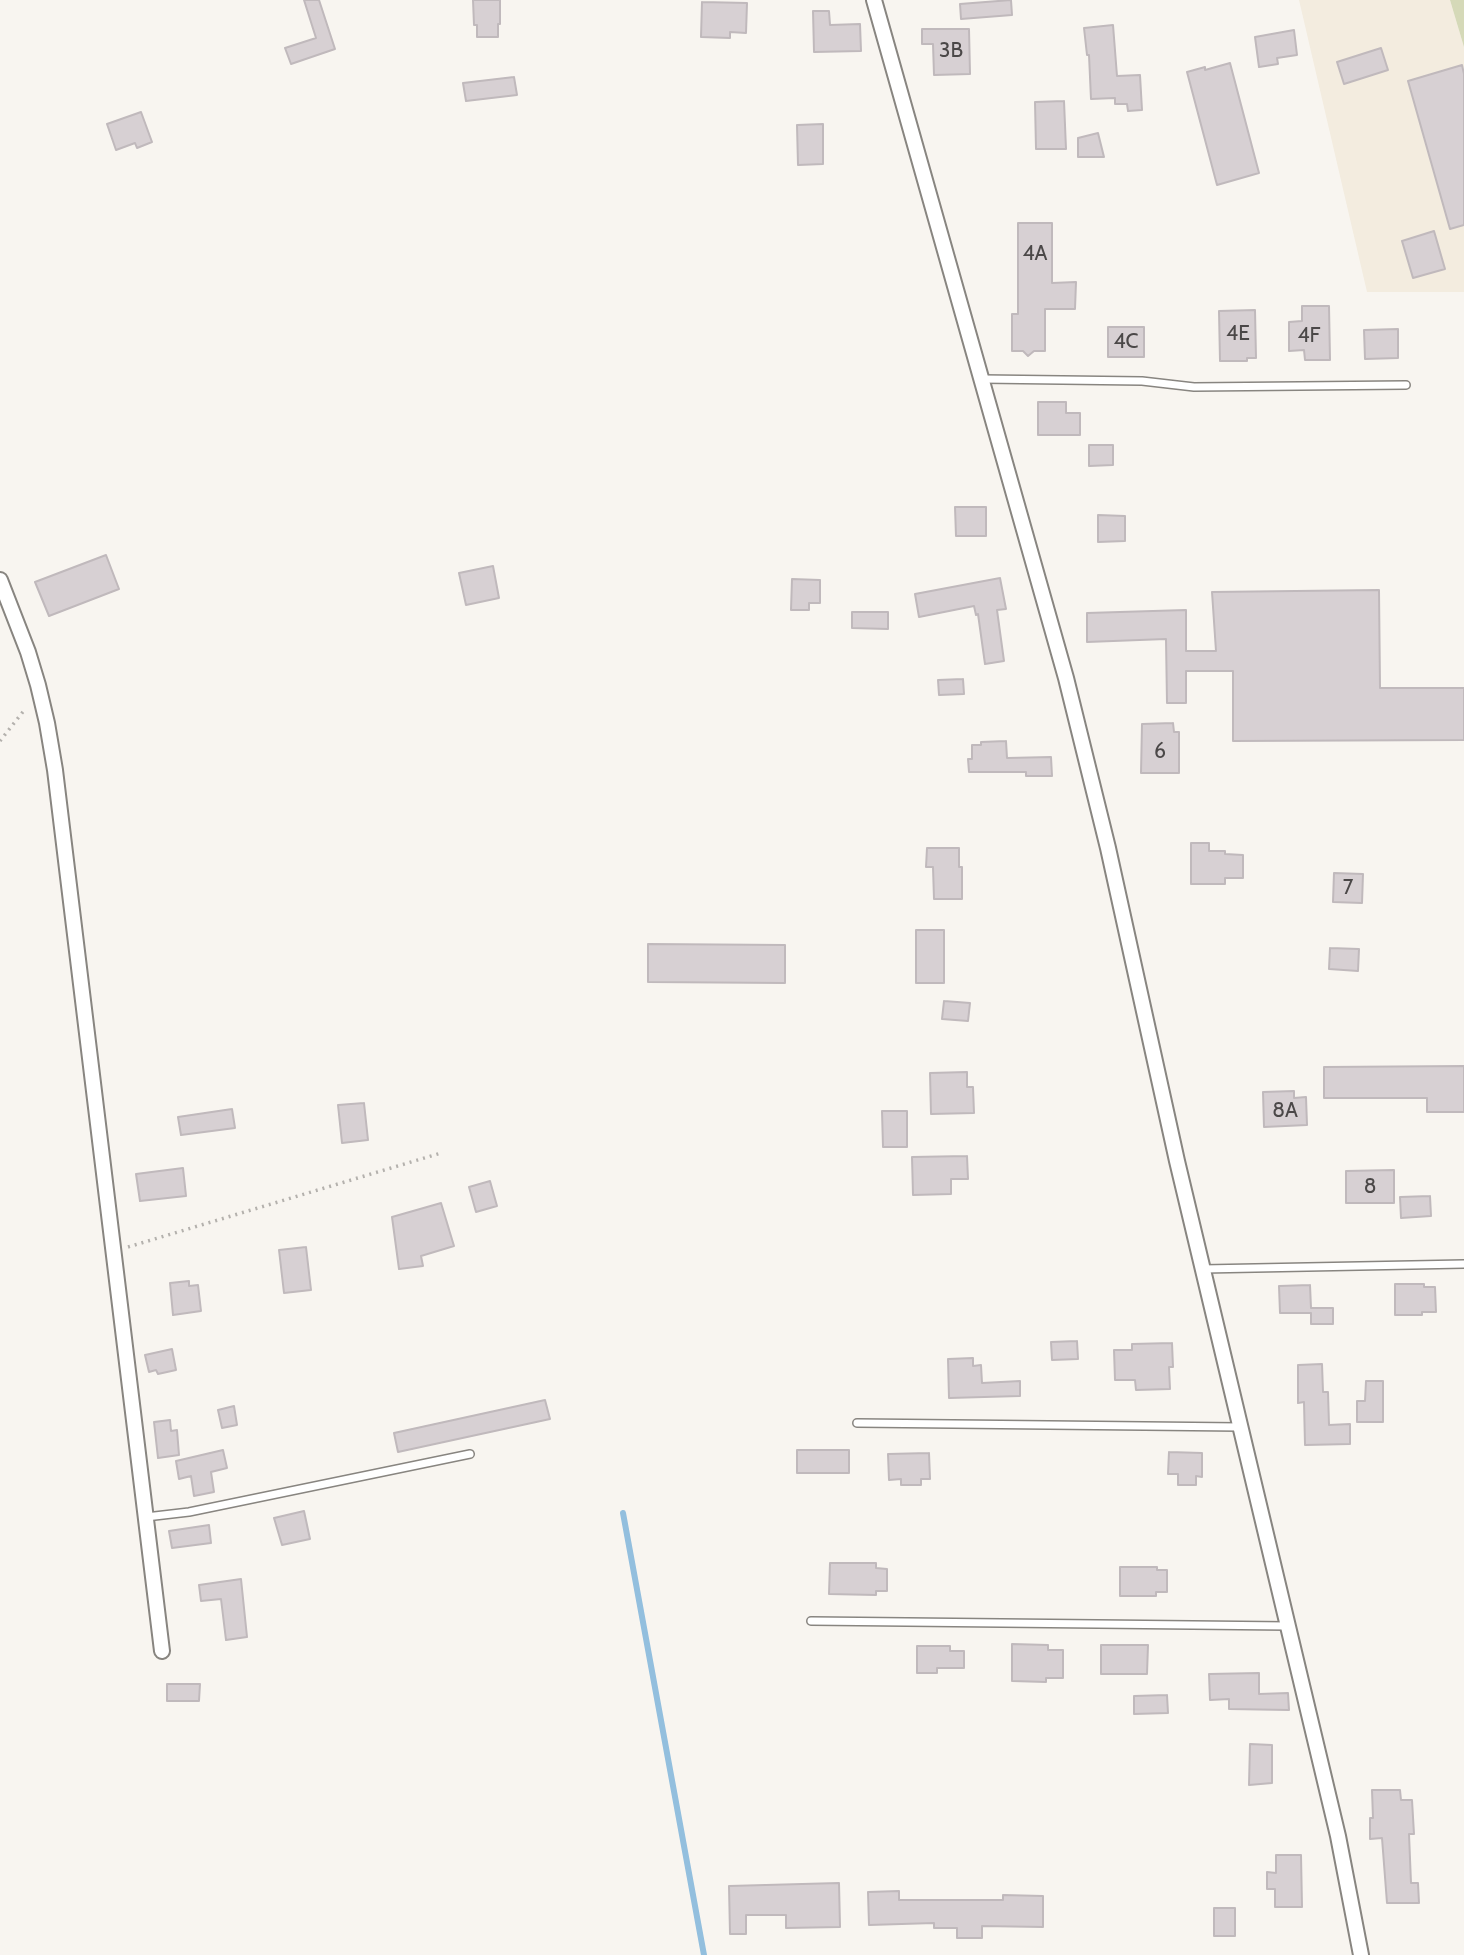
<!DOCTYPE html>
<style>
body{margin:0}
canvas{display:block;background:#f8f5f0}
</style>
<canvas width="1464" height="1955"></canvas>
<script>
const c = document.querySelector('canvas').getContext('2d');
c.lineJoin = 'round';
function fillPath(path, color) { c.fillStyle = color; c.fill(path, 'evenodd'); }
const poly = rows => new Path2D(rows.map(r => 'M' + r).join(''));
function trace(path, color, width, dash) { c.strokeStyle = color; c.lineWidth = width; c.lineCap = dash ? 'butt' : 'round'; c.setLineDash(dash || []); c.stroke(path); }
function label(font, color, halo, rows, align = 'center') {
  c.font = font + ' Cabin,sans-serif'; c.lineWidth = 5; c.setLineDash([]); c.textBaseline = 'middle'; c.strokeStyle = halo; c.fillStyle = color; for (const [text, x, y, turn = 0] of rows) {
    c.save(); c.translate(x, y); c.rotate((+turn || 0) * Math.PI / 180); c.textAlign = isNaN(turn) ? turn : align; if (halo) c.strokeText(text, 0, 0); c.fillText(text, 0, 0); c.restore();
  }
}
fillPath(poly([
 [1299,0,1450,0,1464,47,1464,292,1367,292]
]), '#f3ecdf');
fillPath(poly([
 [1450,0,1464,0,1464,47]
]), '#d5d9b8');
trace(poly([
 [623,1513,704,1955]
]), '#93bfde', 6);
const building = poly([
 [304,0,319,0,335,49,291,64,285,48,316,38,304,0],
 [473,0,500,0,500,24,498,24,498,37,477,37,477,25,474,25,473,0],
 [1011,0,1012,15,961,19,960,4,1011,0],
 [702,2,747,3,746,33,730,32,730,38,701,37,702,2],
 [813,11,829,11,830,25,860,24,861,51,814,52,813,11],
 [1113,25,1117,76,1140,75,1142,110,1128,111,1127,104,1115,104,1115,98,1091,99,1089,55,1087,55,1084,28,1113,25],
 [922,29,969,29,970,74,934,75,933,44,922,44,922,29],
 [1294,30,1297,55,1277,58,1278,64,1259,67,1255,37,1294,30],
 [1381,48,1388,70,1344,84,1337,62,1381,48],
 [1230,63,1259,173,1217,185,1187,72,1205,67,1205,70,1230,63],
 [1462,65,1464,74,1464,225,1450,229,1408,81,1462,65],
 [514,77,517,95,466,101,463,83,514,77],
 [1064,101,1066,149,1036,149,1035,102,1064,101],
 [141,112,152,142,137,148,135,143,116,150,107,124,141,112],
 [823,124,823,164,798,165,797,125,823,124],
 [1098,133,1104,157,1078,157,1078,138,1098,133],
 [1018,223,1052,223,1052,283,1076,282,1075,309,1045,309,1045,351,1034,351,1028,356,1023,351,1012,351,1012,314,1018,314,1018,223],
 [1434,231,1445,269,1413,278,1402,241,1434,231],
 [1302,306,1329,306,1330,360,1305,360,1304,350,1289,351,1289,322,1302,321,1302,306],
 [1255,310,1256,358,1247,358,1247,361,1220,361,1219,311,1255,310],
 [1108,327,1144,327,1144,357,1108,357,1108,327],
 [1398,329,1398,358,1365,359,1364,330,1398,329],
 [1038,402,1066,402,1066,413,1080,413,1080,435,1038,435,1038,402],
 [1089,445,1113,445,1113,465,1089,466,1089,445],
 [955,507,986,507,986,536,956,536,955,507],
 [1098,515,1125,516,1125,541,1098,542,1098,515],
 [106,555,119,589,49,616,35,582,106,555],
 [493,566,499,598,466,605,459,573,493,566],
 [1000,578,1006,609,997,610,1004,661,985,664,978,614,976,615,974,606,919,617,915,594,1000,578],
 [792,579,820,580,820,603,809,603,809,610,791,610,792,579],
 [1379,590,1380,688,1464,688,1464,740,1233,741,1233,671,1186,671,1186,703,1167,703,1166,639,1087,642,1087,613,1186,610,1186,651,1216,651,1212,592,1379,590],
 [852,612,888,612,888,629,852,628,852,612],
 [963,679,964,694,939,695,938,680,963,679],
 [1173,723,1174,732,1179,732,1179,773,1141,773,1142,724,1173,723],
 [1006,741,1007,758,1051,757,1052,776,1026,776,1026,772,969,772,968,759,972,759,972,745,981,745,981,742,1006,741],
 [1191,843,1209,843,1209,851,1225,851,1225,854,1243,855,1243,878,1225,878,1225,884,1191,884,1191,843],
 [927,848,959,848,959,867,962,867,962,899,934,899,933,867,926,867,927,848],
 [1334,873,1363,874,1362,903,1333,902,1334,873],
 [916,930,944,930,944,983,916,983,916,930],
 [648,944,785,945,785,983,648,982,648,944],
 [1330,948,1359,949,1358,971,1329,969,1330,948],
 [944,1001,970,1003,968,1021,942,1019,944,1001],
 [1464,1066,1464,1112,1427,1112,1427,1098,1324,1098,1324,1067,1464,1066],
 [967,1072,967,1087,973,1087,974,1113,931,1114,930,1073,967,1072],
 [1294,1091,1294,1098,1306,1097,1307,1125,1264,1127,1263,1092,1294,1091],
 [364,1103,368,1140,342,1143,338,1105,364,1103],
 [232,1109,235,1128,181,1135,178,1117,232,1109],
 [882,1111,907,1111,907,1147,883,1147,882,1111],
 [967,1156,968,1179,951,1179,951,1194,913,1195,912,1157,967,1156],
 [183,1168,186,1196,140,1201,136,1174,183,1168],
 [1394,1170,1394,1203,1346,1203,1346,1171,1394,1170],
 [490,1181,497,1206,476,1212,469,1187,490,1181],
 [1430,1196,1431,1216,1401,1218,1400,1197,1430,1196],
 [441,1203,454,1246,421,1256,423,1266,399,1269,392,1217,441,1203],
 [306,1247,311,1290,284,1293,279,1250,306,1247],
 [189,1281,189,1286,198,1285,201,1311,173,1315,170,1283,189,1281],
 [1395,1284,1424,1284,1424,1287,1435,1287,1436,1312,1422,1312,1422,1315,1395,1315,1395,1284],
 [1310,1285,1311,1308,1333,1308,1333,1324,1311,1324,1311,1313,1280,1313,1279,1286,1310,1285],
 [1077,1341,1078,1359,1052,1360,1051,1342,1077,1341],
 [1172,1343,1173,1367,1169,1367,1170,1389,1136,1390,1135,1380,1115,1380,1114,1350,1132,1350,1132,1344,1172,1343],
 [172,1349,176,1370,158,1374,156,1370,149,1372,145,1355,172,1349],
 [973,1358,973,1366,981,1365,982,1383,1020,1381,1020,1396,949,1398,948,1359,973,1358],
 [1322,1364,1323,1392,1328,1392,1329,1425,1350,1424,1350,1444,1305,1445,1304,1402,1298,1403,1298,1365,1322,1364],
 [1366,1381,1383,1381,1383,1422,1357,1422,1357,1401,1365,1401,1366,1381],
 [545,1400,550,1419,398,1452,394,1433,545,1400],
 [234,1406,237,1425,222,1428,218,1410,234,1406],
 [170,1420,171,1431,177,1430,179,1455,158,1458,154,1422,170,1420],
 [223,1450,227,1468,211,1472,214,1492,194,1496,191,1476,179,1479,176,1461,223,1450],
 [797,1450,849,1450,849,1473,797,1473,797,1450],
 [1169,1452,1202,1453,1202,1477,1196,1476,1196,1485,1178,1485,1178,1474,1168,1474,1169,1452],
 [929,1453,930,1479,921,1479,921,1485,901,1485,901,1479,889,1480,888,1454,929,1453],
 [304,1511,310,1539,282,1545,274,1518,304,1511],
 [209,1525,211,1543,172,1548,169,1531,209,1525],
 [830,1563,876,1563,876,1568,887,1569,887,1591,876,1591,876,1595,829,1594,830,1563],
 [1120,1567,1157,1567,1157,1570,1167,1570,1167,1592,1156,1592,1156,1596,1120,1596,1120,1567],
 [241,1579,247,1637,226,1640,221,1599,201,1601,199,1585,241,1579],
 [1012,1644,1048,1645,1048,1650,1063,1650,1063,1678,1046,1678,1046,1682,1012,1681,1012,1644],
 [1101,1645,1148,1645,1147,1674,1101,1674,1101,1645],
 [917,1646,950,1646,950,1651,964,1651,964,1668,937,1668,937,1673,917,1673,917,1646],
 [1259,1673,1259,1694,1288,1693,1289,1710,1229,1709,1229,1699,1210,1700,1209,1674,1259,1673],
 [167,1684,200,1684,199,1701,167,1701,167,1684],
 [1167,1695,1168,1713,1134,1714,1134,1696,1167,1695],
 [1250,1744,1272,1745,1272,1783,1249,1785,1250,1744],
 [1372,1790,1400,1790,1401,1800,1412,1800,1414,1834,1409,1834,1411,1883,1418,1883,1419,1903,1387,1903,1382,1838,1370,1839,1370,1818,1373,1818,1372,1790],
 [1276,1855,1301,1855,1302,1907,1275,1907,1275,1889,1267,1889,1267,1872,1276,1873,1276,1855],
 [839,1883,840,1927,786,1928,786,1915,746,1915,746,1934,730,1934,729,1886,839,1883],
 [899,1891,899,1900,1003,1900,1003,1895,1043,1896,1043,1927,982,1926,982,1938,957,1938,957,1928,934,1928,934,1923,869,1925,868,1892,899,1891],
 [1214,1908,1235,1908,1235,1936,1214,1936,1214,1908]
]);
fillPath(building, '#d7d0d3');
trace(building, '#c0b9bc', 2);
const service = poly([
 [982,379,1142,381,1194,387,1406,385],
 [1203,1269,1464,1264],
 [857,1423,1240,1427],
 [146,1517,189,1512,470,1454],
 [811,1621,1288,1626]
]);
const minor = poly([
 [874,0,1066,678,1108,848,1177,1161,1338,1836,1361,1955],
 [0,580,28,652,38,685,47,723,55,770,162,1651]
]);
trace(service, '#888580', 10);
trace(minor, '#888580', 18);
trace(poly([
 [0,741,26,708],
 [128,1247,441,1153]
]), '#b4b1ad', 3.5, [2, 5]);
trace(service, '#fff', 7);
trace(minor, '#fff', 14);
label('21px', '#4b4848', null, [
 ["3B",951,51],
 ["4A",1035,254],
 ["4E",1238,334],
 ["4F",1309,336],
 ["4C",1126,342],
 ["6",1160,752],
 ["7",1348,888],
 ["8A",1285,1111],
 ["8",1370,1187]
]);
</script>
